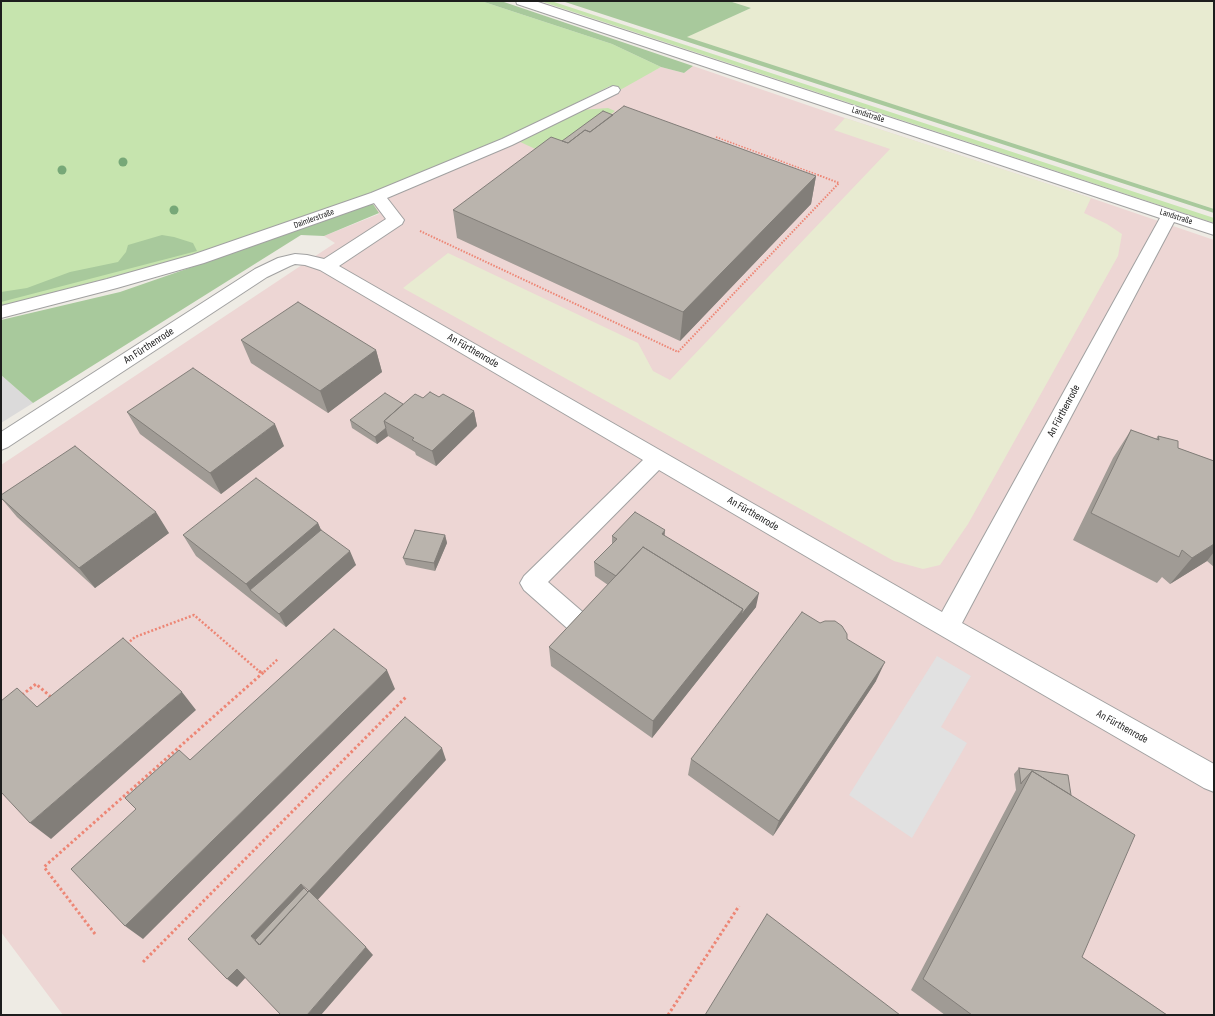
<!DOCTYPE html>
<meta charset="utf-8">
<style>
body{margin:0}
#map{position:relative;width:1215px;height:1016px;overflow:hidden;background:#eeebe4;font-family:"Sofia Sans Condensed",sans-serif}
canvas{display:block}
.frame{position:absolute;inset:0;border:2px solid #1d1d1d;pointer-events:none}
</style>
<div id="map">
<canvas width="1215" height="1016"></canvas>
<div class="frame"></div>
</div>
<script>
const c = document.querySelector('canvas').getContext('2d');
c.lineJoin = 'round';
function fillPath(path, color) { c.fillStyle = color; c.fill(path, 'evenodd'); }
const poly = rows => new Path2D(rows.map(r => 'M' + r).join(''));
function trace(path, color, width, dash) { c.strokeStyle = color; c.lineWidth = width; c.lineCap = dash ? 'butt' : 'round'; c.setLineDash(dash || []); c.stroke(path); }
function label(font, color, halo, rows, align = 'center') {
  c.font = font + ' "Sofia Sans Condensed",sans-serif'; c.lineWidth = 3; c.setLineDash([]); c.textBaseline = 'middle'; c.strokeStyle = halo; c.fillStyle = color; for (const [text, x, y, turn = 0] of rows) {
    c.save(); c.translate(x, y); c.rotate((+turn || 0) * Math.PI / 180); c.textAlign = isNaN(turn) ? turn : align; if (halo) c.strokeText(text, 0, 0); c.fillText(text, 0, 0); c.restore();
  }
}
fillPath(poly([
 [1,375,33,403,1,423]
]), '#dbdada');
fillPath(poly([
 [693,66,845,118,1091,198,1214,240,1214,1015,63,1015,1,932,1,465,335,243,324,236,379,214,373,204,508,146,661,67,684,73]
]), '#edd6d4');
fillPath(poly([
 [729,1,1214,1,1214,209,686,37,751,8],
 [845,118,1091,198,1084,213,1107,224,1122,234,1118,256,968,524,940,565,923,569,894,561,403,288,448,253,638,343,653,371,670,380,890,149,834,130]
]), '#e8ebd1');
fillPath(poly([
 [1,1,481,1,612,44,661,67,620,90,610,86,498,142,407,180,189,257,1,306],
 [540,1,551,1,1214,218,1214,223],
 [608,108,615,111,555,158,518,141,580,110]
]), '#c6e4ae');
fillPath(poly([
 [481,1,501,1,693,66,684,73,661,67,612,44],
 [562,1,729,1,751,8,687,37,1214,209,1214,213],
 [373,204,379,213,324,236,301,235,33,403,1,375,1,320,120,292,290,233,332,216],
 [162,235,174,237,193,243,197,251,1,302,1,292,27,288,70,272,118,262,126,252,128,245]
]), '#a8c99c');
fillPath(poly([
 [937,656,971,676,941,727,967,743,912,838,849,795]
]), '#e1e1e1');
const minor = poly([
 [516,1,535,1,1214,224,1214,235,1174,222,962,623,1214,764,1214,792,1204,788,923,625,659,470,548,582,585,614,588,621,585,628,576,631,567,628,524,590,520,583,524,576,643,460,320,270,305,265,295,264,290,266,267,277,8,447,1,450,1,432,255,269,278,258,295,254,307,255,324,259,386,219,374,203,204,263,117,288,1,318,1,306,107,279,192,255,371,193,502,139,613,86,618,87,620,90,618,93,512,145,387,198,404,220,402,224,339,266,942,612,1160,218,517,4,516,1]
]);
trace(minor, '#a1a1a1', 2);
trace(poly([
 [716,137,821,176]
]), '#ed8675', 1.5, [1.5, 1.5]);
trace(poly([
 [420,231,678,352,839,183,818,175]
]), '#ed8675', 2, [1.5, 1.5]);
trace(poly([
 [127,644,135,637,194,615,260,672],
 [264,672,278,659]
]), '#ed8675', 2.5, [2, 2]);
trace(poly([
 [259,671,262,673],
 [22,695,36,684,51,697],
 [95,934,44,867,265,671],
 [143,962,406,697],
 [668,1015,739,906]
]), '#ed8675', 3, [2.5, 2.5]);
fillPath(minor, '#fff');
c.fillStyle = '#77a878';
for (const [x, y] of [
 [123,162],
 [62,170],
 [174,210]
]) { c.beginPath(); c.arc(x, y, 4.5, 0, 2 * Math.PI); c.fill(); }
fillPath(poly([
 [613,115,816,176,811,204,680,341,457,238,453,210],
 [241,340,376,350,382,372,328,413,251,363],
 [439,397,474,411,477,426,436,466,416,455,415,452,388,436,377,444,352,428,350,420,423,398],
 [127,412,284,446,221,494,140,434],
 [1131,430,1156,439,1158,436,1178,448,1214,461,1214,567,1207,561,1170,584,1162,577,1157,583,1073,540,1113,458],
 [1,495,169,533,95,588,17,517,1,498],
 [318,523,321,530,356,565,286,627,196,556,183,535],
 [445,535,447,543,435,571,406,565,403,558],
 [612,536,665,536,756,607,652,738,551,666,549,647,608,585,595,576,594,562,612,544],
 [847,639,876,681,773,836,688,775,691,759],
 [1019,768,1068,775,1082,957,1167,1015,945,1015,911,990,1016,790,1014,774]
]), '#a09b95');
fillPath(poly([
 [816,176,811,204,680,341,683,312],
 [376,350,382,372,328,413,320,391],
 [474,411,477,426,436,466,432,451],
 [275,424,284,446,221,494,210,473],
 [386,428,388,436,377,444,375,437],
 [156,512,169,533,95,588,79,568],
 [318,523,327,544,250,590,246,584],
 [665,530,664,545,662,534],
 [445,535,447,543,435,571,434,563],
 [1214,544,1214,552,1207,561,1170,584,1192,558],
 [350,551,356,565,286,627,279,614],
 [759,593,756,607,652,738,653,721,743,609],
 [885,662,876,681,773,836,779,821],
 [387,670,395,689,143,939,125,926],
 [182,692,196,710,51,839,30,823],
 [442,748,446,760,269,953,251,936,301,884,309,893,309,891],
 [366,947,373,955,321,1015,307,1015],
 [237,969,247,976,237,987,227,979]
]), '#827e79');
const building = poly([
 [624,106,816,176,683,312,453,210,551,137,568,143,585,130,590,132,624,106],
 [603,111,613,115,590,132,585,130,568,143,562,141,603,111],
 [298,302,376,350,320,391,241,340,298,302],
 [193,368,275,424,210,473,127,412,193,368],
 [430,392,439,397,443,394,474,411,432,451,412,440,414,438,384,421,415,394,423,398,430,392],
 [385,393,403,404,384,421,386,428,375,437,350,420,385,393],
 [1131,430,1159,440,1158,436,1178,441,1178,448,1214,461,1214,544,1192,558,1182,550,1179,557,1091,513,1131,430],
 [75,446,156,512,79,568,1,498,1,495,75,446],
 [256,478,318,523,246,584,183,535,256,478],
 [635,512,665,530,662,534,759,593,741,615,743,609,643,547,616,576,594,562,617,539,612,536,635,512],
 [321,530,350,551,279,614,250,590,321,530],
 [415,530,445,535,434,563,403,558,415,530],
 [643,547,743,609,653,721,549,647,643,547],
 [802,612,820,623,825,621,835,621,842,626,847,634,847,639,885,662,779,821,691,759,802,612],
 [334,629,387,670,125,926,71,869,136,809,125,798,179,750,190,760,334,629],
 [123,638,182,692,30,823,1,792,1,701,17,688,37,707,123,638],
 [405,717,442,748,309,891,301,884,251,936,259,945,309,891,366,947,307,1015,281,1015,237,969,227,979,188,939,405,717],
 [1019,768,1068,775,1071,795,1032,771,1022,782,1021,784,1019,768],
 [1032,771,1135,835,1082,957,1167,1015,972,1015,923,979,1032,771],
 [304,888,308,892,260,945,255,940,304,888],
 [767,914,900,1015,705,1015,767,914]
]);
fillPath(building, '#bab4ad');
trace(building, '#827e79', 1);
label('9px', '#1d1d1d', '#fff', [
 ["Landstraße",868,115,18],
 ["Landstraße",1176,217,18],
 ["Daimlerstraße",314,219,-20]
]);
label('11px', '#1d1d1d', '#fff', [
 ["An Fürthenrode",149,346,-33],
 ["An Fürthenrode",473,351,30],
 ["An Fürthenrode",1064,411,-62],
 ["An Fürthenrode",753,514,30],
 ["An Fürthenrode",1122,727,29]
]);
</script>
